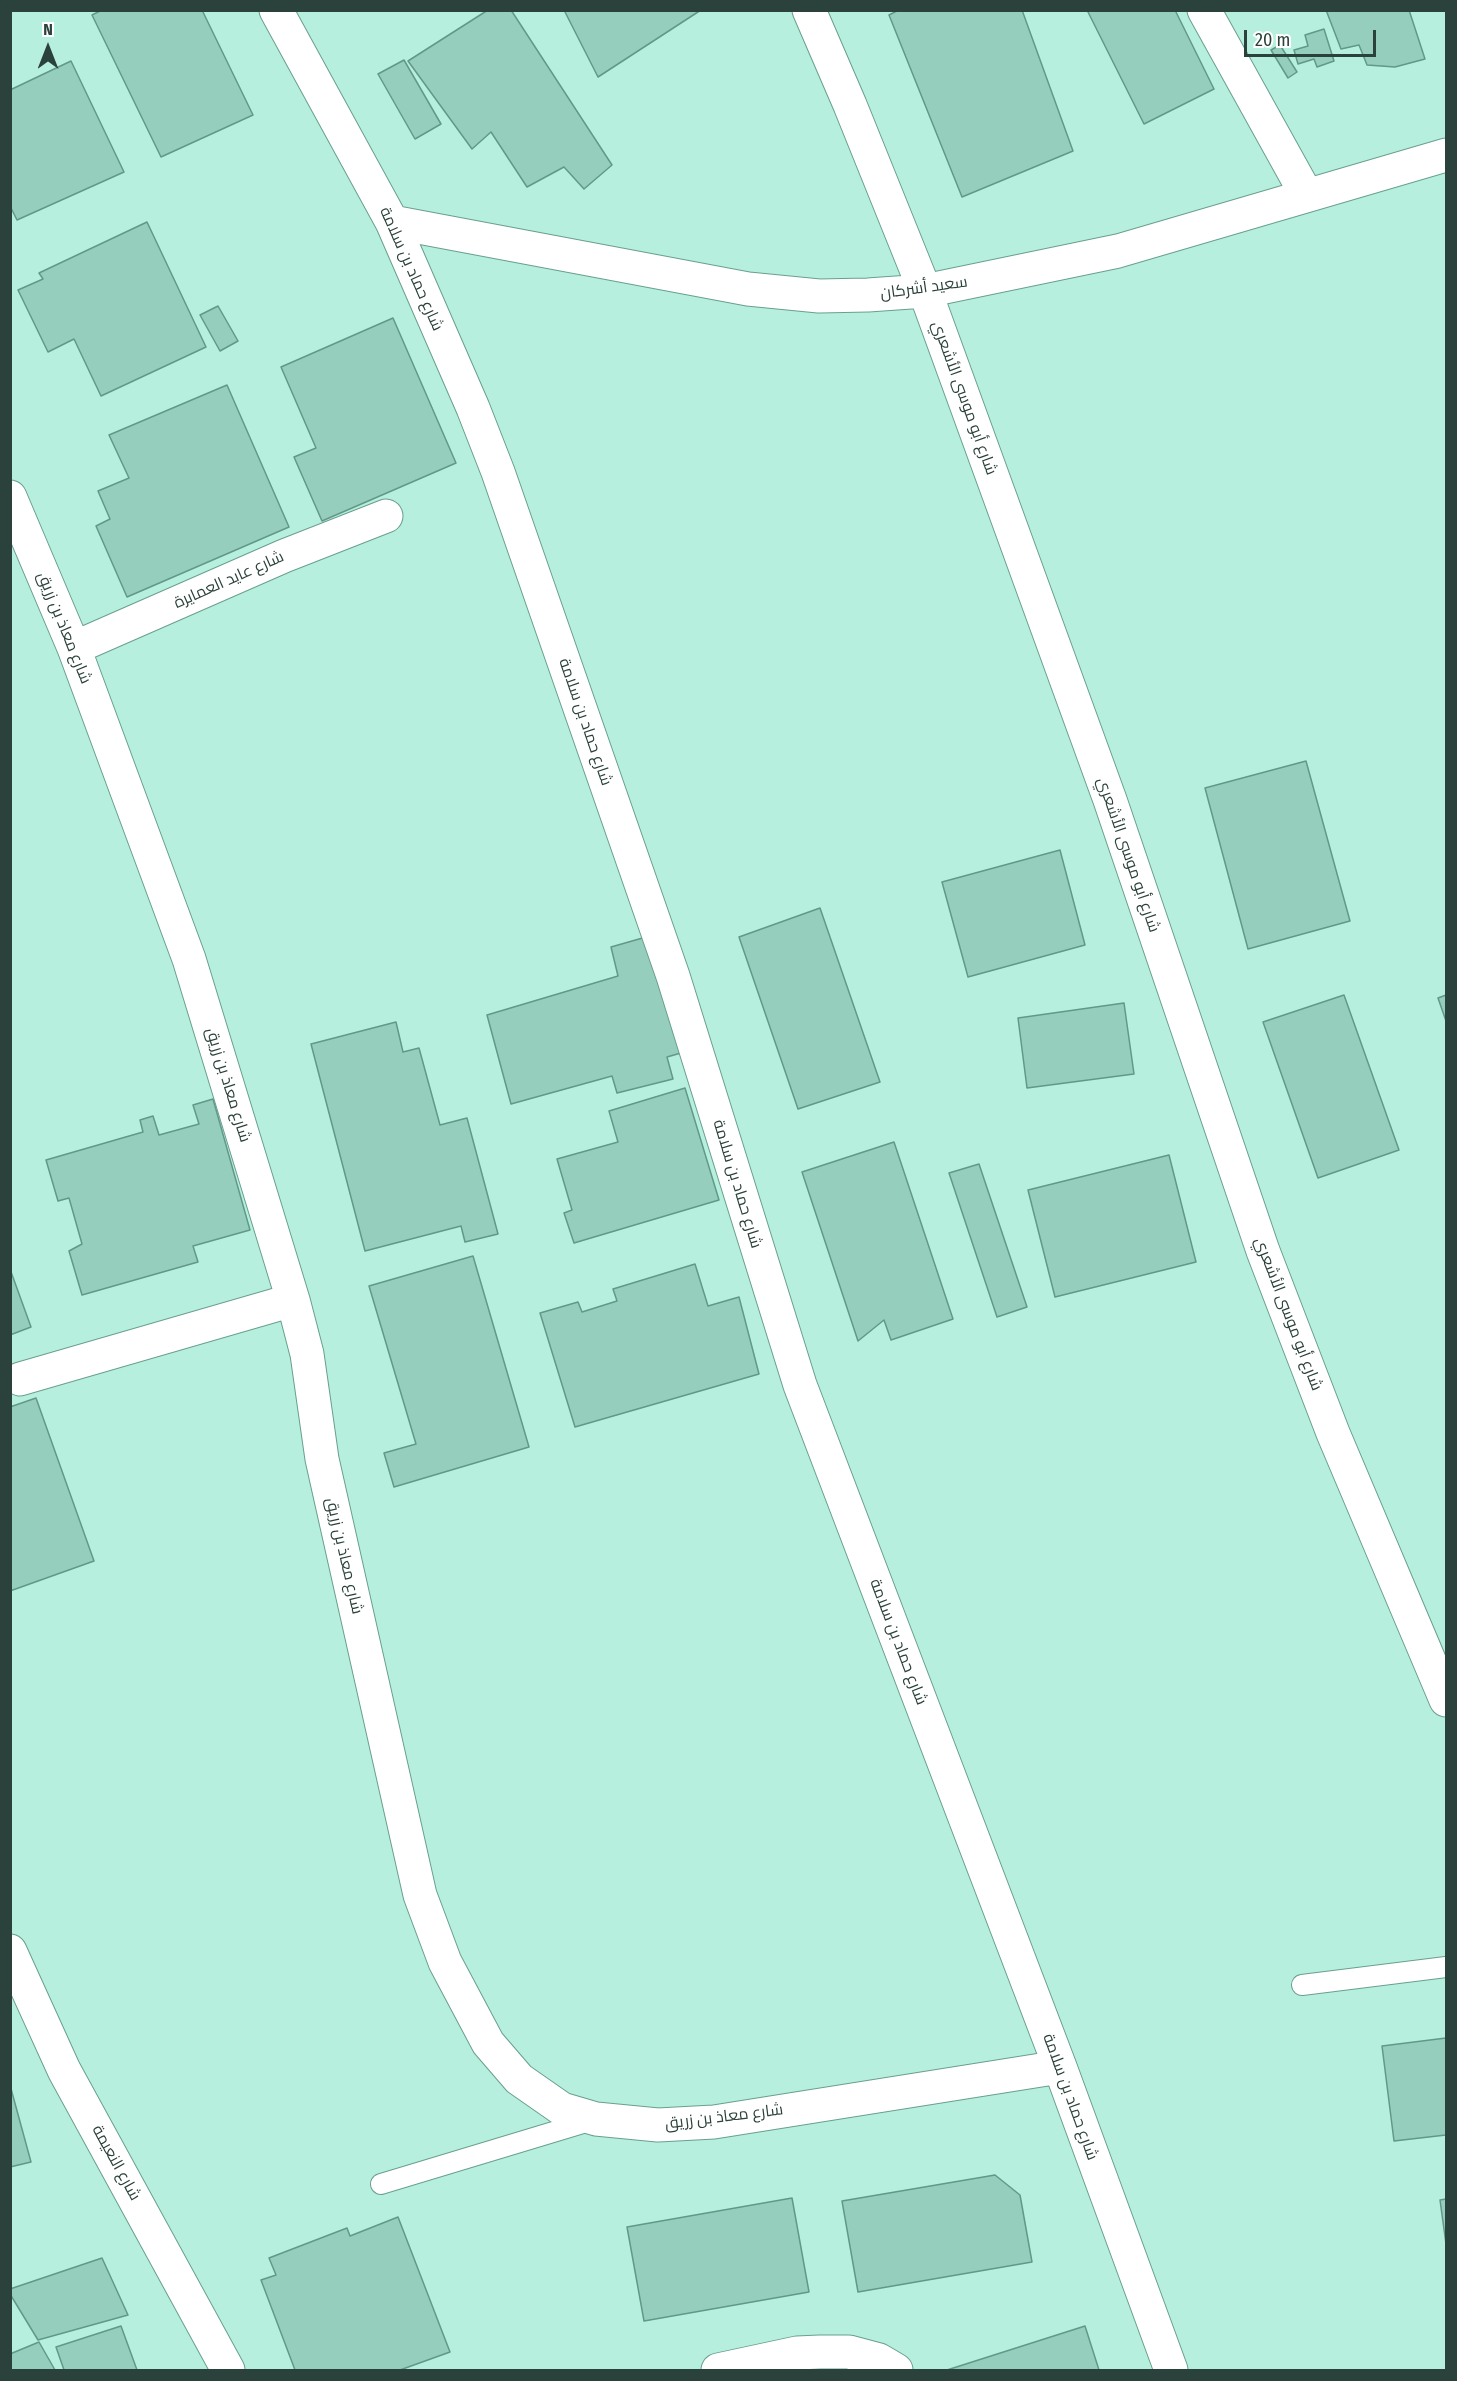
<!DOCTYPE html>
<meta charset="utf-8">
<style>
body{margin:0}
#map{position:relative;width:1457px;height:2381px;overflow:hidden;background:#b7efde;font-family:"Fira Sans Condensed",sans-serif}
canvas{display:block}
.frame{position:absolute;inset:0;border:12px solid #2b413b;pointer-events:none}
.north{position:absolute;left:18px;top:18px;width:60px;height:60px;-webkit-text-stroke:4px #fff;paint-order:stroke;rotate:0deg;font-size:16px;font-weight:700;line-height:24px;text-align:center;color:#2b413b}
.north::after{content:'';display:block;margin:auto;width:21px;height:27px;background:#2b413b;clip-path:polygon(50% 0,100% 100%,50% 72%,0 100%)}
.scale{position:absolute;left:1244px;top:30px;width:132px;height:27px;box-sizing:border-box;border:3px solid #2b413b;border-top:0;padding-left:8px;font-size:18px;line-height:21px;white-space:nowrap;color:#2b413b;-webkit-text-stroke:4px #fff;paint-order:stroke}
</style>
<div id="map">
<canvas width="1457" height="2381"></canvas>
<div class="frame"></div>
<div class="north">N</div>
<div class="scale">20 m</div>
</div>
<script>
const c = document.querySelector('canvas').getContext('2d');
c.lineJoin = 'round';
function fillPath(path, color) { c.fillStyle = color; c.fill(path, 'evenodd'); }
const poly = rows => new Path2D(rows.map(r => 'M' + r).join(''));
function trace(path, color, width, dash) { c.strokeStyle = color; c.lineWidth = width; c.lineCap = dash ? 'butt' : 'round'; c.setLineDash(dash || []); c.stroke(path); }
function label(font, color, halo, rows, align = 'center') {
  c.font = font + ' "Fira Sans Condensed",Cairo,sans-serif'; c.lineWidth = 4.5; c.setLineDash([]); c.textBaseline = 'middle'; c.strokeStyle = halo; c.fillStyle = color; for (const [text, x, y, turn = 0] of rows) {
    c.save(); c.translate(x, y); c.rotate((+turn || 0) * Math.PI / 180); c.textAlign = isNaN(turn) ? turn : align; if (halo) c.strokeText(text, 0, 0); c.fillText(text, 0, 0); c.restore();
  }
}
const building = poly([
 [102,10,202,10,253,115,161,157,92,15,102,10],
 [488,10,511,10,612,165,584,189,564,167,527,187,491,132,472,149,408,61,488,10],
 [564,10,701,10,598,77,564,10],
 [899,10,1022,10,1073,151,962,197,889,15,899,10],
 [1087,10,1175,10,1214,89,1144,124,1087,10],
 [1326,10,1409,10,1425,59,1395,67,1367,65,1359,45,1341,49,1326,10],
 [1324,29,1334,61,1317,67,1314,59,1298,64,1294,50,1308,46,1305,35,1324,29],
 [1280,45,1297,72,1288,78,1271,50,1280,45],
 [404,60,441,124,415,139,378,74,404,60],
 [71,61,124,172,17,220,10,206,10,90,71,61],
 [147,222,206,347,101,396,74,339,48,352,18,290,43,279,39,273,147,222],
 [218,306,238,341,220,351,200,315,218,306],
 [393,318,456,463,322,521,294,457,316,448,281,367,393,318],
 [227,385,289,527,127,597,96,526,110,519,98,491,129,478,109,435,227,385],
 [1306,761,1350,921,1248,949,1205,788,1306,761],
 [1060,850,1085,945,968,977,942,882,1060,850],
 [820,908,880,1082,798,1109,739,937,820,908],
 [646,937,681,1053,667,1057,673,1079,617,1093,612,1076,511,1104,487,1015,618,976,611,947,646,937],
 [1344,995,1399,1150,1318,1178,1263,1022,1344,995],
 [1446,995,1446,1021,1438,998,1446,995],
 [1124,1003,1134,1074,1027,1088,1018,1018,1124,1003],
 [396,1022,403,1052,419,1048,440,1125,467,1118,498,1234,465,1242,461,1226,365,1251,311,1044,396,1022],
 [685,1088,719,1200,574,1243,564,1213,572,1210,557,1159,618,1142,609,1111,685,1088],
 [213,1099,250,1230,193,1246,198,1262,82,1295,69,1251,82,1244,69,1198,58,1201,46,1160,143,1132,140,1120,153,1116,159,1135,199,1124,193,1105,213,1099],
 [894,1142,953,1319,891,1340,884,1320,858,1341,802,1172,894,1142],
 [1169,1155,1196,1262,1055,1297,1028,1190,1169,1155],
 [979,1164,1027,1307,997,1317,949,1173,979,1164],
 [473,1256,529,1447,394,1487,384,1453,416,1444,369,1286,473,1256],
 [695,1264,708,1306,739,1297,759,1374,575,1427,540,1313,578,1302,582,1312,617,1301,613,1289,695,1264],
 [10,1269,31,1327,10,1335,10,1269],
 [36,1398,94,1561,10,1591,10,1407,36,1398],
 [1446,2038,1446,2135,1394,2141,1382,2046,1446,2038],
 [10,2085,31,2162,10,2167,10,2085],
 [995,2175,1020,2195,1032,2262,858,2292,842,2201,995,2175],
 [792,2198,809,2292,644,2321,627,2227,792,2198],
 [1446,2199,1446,2244,1440,2200,1446,2199],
 [398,2217,450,2352,400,2370,295,2370,261,2280,276,2275,269,2258,347,2228,350,2236,398,2217],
 [102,2258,128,2315,38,2340,10,2294,10,2289,102,2258],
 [121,2326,137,2370,64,2370,56,2347,121,2326],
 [1085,2326,1099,2370,947,2370,1085,2326],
 [39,2342,55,2370,10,2370,10,2354,39,2342]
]);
fillPath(building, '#96cebd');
trace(building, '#629888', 1.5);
const lane = poly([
 [1302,1985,1446,1967],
 [381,2184,593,2120]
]);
const street = poly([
 [276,10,392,222,473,408,498,472,673,976,800,1385,1060,2067,1171,2370],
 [809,10,850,105,925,291,1110,800,1263,1251,1333,1433,1446,1700],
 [1204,10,1306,194],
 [392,222,748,289,819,296,868,295,925,291,1118,251,1446,155],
 [10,497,74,648,189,959,293,1300,307,1354,322,1459,420,1895,445,1962,488,2043,519,2079,562,2109,596,2119,658,2125,714,2122,1060,2067],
 [74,648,284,556,386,516],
 [20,1379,293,1300],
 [10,1951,64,2070,228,2370],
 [718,2370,797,2353,820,2352,849,2352,879,2360,896,2370]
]);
trace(lane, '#699f8f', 22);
trace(street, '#699f8f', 35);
trace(lane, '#fff', 20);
trace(street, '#fff', 33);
label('16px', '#2b413b', '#fff', [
 ["شارع حماد بن سلامة",411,269,66],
 ["سعيد أشركان",924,288,-8],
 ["شارع أبو موسى الأشعري",964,398,70],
 ["شارع عايد العمايرة",229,580,-24],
 ["شارع معاذ بن زريق",64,628,68],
 ["شارع حماد بن سلامة",585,722,71],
 ["شارع أبو موسى الأشعري",1128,855,71],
 ["شارع معاذ بن زريق",228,1085,73],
 ["شارع حماد بن سلامة",737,1184,73],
 ["شارع أبو موسى الأشعري",1288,1314,69],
 ["شارع معاذ بن زريق",344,1556,77],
 ["شارع حماد بن سلامة",898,1642,69],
 ["شارع حماد بن سلامة",1070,2097,70],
 ["شارع معاذ بن زريق",724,2117,-7],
 ["شارع النعيمة",116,2163,61]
]);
</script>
